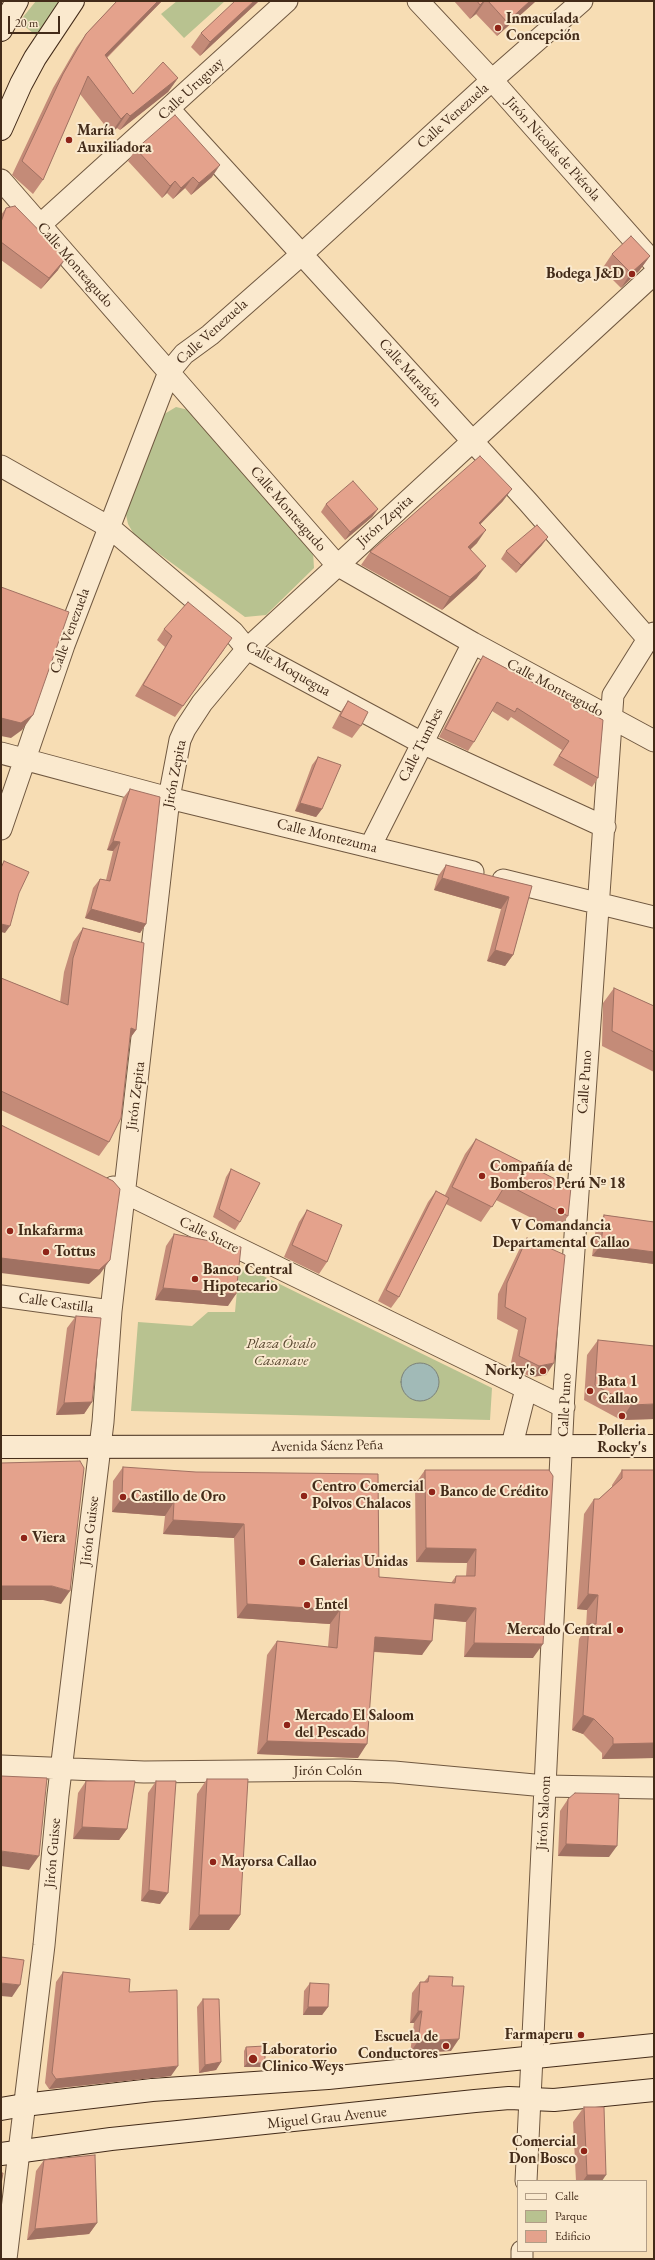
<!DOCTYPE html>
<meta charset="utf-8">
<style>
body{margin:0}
#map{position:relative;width:655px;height:2260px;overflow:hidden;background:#f7ddb4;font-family:"EB Garamond",serif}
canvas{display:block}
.frame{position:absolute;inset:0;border:2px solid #432b19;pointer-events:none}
.legend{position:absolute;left:517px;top:2180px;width:130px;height:72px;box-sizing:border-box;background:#fae9ce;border:1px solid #b19d86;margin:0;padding:5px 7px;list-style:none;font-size:12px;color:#432b19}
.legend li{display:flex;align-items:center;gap:8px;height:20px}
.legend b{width:20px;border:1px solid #b19d86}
.scale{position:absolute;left:8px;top:16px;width:52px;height:18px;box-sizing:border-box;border:2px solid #432b19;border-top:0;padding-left:5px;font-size:12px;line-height:14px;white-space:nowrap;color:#432b19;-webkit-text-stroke:3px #fae9ce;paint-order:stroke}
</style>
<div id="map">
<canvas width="655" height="2260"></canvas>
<div class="frame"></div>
<ul class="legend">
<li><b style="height:5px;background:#fae9ce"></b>Calle</li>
<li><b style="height:11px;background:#b8c290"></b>Parque</li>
<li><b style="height:11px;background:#e4a28c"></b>Edificio</li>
</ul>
<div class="scale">20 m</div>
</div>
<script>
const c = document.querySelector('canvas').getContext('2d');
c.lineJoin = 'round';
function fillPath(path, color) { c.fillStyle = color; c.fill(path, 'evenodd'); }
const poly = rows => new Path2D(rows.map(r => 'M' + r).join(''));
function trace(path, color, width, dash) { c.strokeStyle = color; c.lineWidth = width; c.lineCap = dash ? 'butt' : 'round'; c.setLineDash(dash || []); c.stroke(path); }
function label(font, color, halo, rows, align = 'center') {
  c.font = font + ' "EB Garamond",serif'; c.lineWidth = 4; c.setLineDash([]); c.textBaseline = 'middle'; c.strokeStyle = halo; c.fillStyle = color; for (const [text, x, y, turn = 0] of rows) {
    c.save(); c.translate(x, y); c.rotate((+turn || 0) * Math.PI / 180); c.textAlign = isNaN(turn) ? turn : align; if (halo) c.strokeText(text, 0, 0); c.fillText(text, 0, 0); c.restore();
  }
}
fillPath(poly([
 [36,1,66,1,42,40,19,22],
 [177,1,225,1,184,38,161,14],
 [176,407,193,411,313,552,314,568,266,615,245,617,135,536,128,524,125,510,161,416],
 [239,1269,257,1273,492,1388,490,1420,131,1411,138,1322,192,1326,208,1312,235,1312]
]), '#b8c290');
const water = poly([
 '401 1382a19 19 0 1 1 38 0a19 19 0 1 1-38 0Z'
]);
fillPath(water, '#a1bab7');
trace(water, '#7b8178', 1);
const street = poly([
 [418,1,492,80,654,263],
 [169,109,528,502,648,639],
 [1,180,337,565,473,643,654,741],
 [40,225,287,1],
 [1,466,109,527,233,632,247,649,422,743,605,827],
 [1,753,169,798,473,872],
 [1,829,64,645,169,372,184,354,210,335,302,254,492,80,582,1],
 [370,847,473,643],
 [503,880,654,917],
 [113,1187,564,1407],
 [1,1296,111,1311],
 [512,1445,526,1389],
 [1,1766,144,1772,343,1770,394,1772,545,1786,654,1788],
 [526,2181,564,1392,613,695,648,639,654,633],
 [6,2259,44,1945,58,1795,103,1422,111,1311,169,798,180,740,185,729,202,703,247,649,654,274],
 [522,2259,522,2251]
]);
const secondary = poly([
 [1,30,17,1],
 [1,129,21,84,35,58,73,1],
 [1,1447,654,1446],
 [1,2109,24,2105,152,2090,328,2078,654,2045],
 [1,2154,111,2139,475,2101,509,2098,554,2100,654,2090]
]);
trace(street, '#705840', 23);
trace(secondary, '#432b19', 24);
trace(street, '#fae9ce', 21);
trace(secondary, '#fae9ce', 22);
fillPath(poly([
 [117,1,162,1,107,58,133,94,178,78,168,92,120,130,117,128,111,133,80,94,43,180,33,194,12,175,53,88,76,48,86,34],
 [259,1,200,56,191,47,201,33],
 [454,1,536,1,497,36,476,14,470,19],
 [136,149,212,177,191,195,185,188,173,199,167,193,162,198,128,161],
 [6,208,58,270,41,289,1,260,1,215],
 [612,254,650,256,639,271,621,288,602,269],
 [503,501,480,524,477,543,471,549,477,578,442,610,361,565,370,552],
 [326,504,378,509,372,517,345,540,321,512],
 [542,545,516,573,501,559,506,551],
 [164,629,224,650,175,717,135,696,165,647,157,640],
 [483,656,603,720,598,778,592,787,553,765,562,750,511,717,508,721,492,711,474,742,468,751,439,737,477,665],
 [348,701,361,726,352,738,332,728,340,713],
 [318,757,322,809,316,817,295,811,312,765],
 [130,789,146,924,140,933,85,918,93,888,100,879,106,880,113,851,107,850,123,798],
 [446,865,532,886,513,955,505,966,487,961,501,909,434,890,438,876],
 [83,928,136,1030,130,1038,109,1142,99,1156,1,1110,1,978,60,1002,64,972,73,942],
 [614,988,654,1006,654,1072,602,1046,603,1003],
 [476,1139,568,1216,557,1231,496,1200,481,1222,446,1204,399,1297,391,1308,378,1301,428,1202,436,1191,445,1195,465,1154],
 [231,1169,240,1222,235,1230,213,1217,226,1177],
 [307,1210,327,1262,319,1274,284,1257,299,1222],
 [604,1215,654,1222,654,1264,592,1256,596,1227],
 [174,1234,228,1306,155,1300,166,1246],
 [527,1238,546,1375,531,1377,510,1367,518,1330,497,1319,498,1294,519,1250],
 [76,1316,92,1402,84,1414,56,1415,67,1328],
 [598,1340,654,1419,621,1420,584,1400,587,1355],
 [123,1467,379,1577,451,1583,456,1576,466,1576,467,1563,416,1562,415,1484,425,1470,549,1470,533,1658,464,1657,466,1622,434,1619,422,1655,374,1652,358,1758,257,1754,267,1655,277,1641,328,1647,330,1624,237,1618,234,1538,163,1534,165,1516,112,1512,113,1481],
 [622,1470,654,1758,602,1759,602,1753,583,1734,572,1730,579,1639,586,1628,587,1610,577,1609,584,1514,594,1499,599,1499,612,1487,612,1485],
 [207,1779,240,1915,229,1930,189,1930,197,1794],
 [86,1781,127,1829,119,1840,73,1839,78,1793],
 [156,1781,160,1904,141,1901,148,1793],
 [568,1799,609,1857,558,1856,560,1811],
 [63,1972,129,1992,171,2076,49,2089,45,2083,56,1982],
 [429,1976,452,1986,451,2051,410,2053,414,2023,410,2023,412,1993,420,1982,424,1982],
 [310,1983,328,2007,322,2015,303,2015,304,1991],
 [203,1999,221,2062,216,2070,199,2073,197,2007],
 [246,2047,262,2067,244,2067,244,2051],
 [584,2107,602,2181,576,2181,573,2122],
 [44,2160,97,2223,89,2234,27,2240,36,2171]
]), '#c48b78');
fillPath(poly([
 [158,1,162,1,95,69,105,55],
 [254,1,259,1,200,56,210,42],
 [484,1,485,1,476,14,470,19,480,5],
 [530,1,536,1,497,36,507,22],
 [178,78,168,92,120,130,130,116],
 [127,113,117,128,111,133,121,119],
 [220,165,212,177,191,195,199,183],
 [193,177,185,188,173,199,181,188],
 [175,181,167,193,162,198,170,186],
 [650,256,639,271,621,288,631,273],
 [66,258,58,270,41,289,49,278],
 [512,489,503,501,470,535,479,523],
 [378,509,372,517,345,540,350,532],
 [486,530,477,543,460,559,468,547],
 [548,537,542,545,516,573,521,565],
 [486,566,477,578,442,610,450,597],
 [33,715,22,730,11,738,1,736,1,718],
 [300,803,322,809,316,817,295,811],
 [113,841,120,842,113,851,107,850],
 [442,878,509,897,501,909,434,890],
 [91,909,146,924,140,933,85,918],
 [1,924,10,926,5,933,1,932],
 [495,950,513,955,505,966,487,961],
 [131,1028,136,1030,126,1044],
 [601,1245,654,1252,654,1264,592,1256],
 [1,1258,110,1260,100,1274,89,1284,1,1273],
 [163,1288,236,1294,228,1306,155,1300],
 [554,1363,546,1375,531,1377,539,1366],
 [92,1402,84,1414,56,1415,64,1403],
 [654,1404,654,1419,621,1420,631,1405],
 [122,1498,174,1502,165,1516,112,1512],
 [173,1520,244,1524,234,1538,163,1534],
 [426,1548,476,1549,467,1563,416,1562],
 [1,1586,52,1586,70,1591,61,1604,43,1600,1,1600],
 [588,1594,598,1595,587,1610,577,1609],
 [247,1604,340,1610,330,1624,237,1618],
 [435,1604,476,1608,466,1622,425,1618],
 [375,1637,432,1641,422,1655,365,1651],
 [474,1643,543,1644,533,1658,464,1657],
 [583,1715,594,1719,583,1734,572,1730],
 [267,1741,367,1744,358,1758,257,1754],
 [654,1743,654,1758,602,1759,613,1744],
 [82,1827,127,1829,119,1840,73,1839],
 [566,1844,617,1846,609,1857,558,1856],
 [1,1851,39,1856,29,1870,1,1866],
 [149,1890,168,1893,160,1904,141,1901],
 [199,1915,240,1915,229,1930,189,1930],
 [1,1983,20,1985,12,1997,1,1996],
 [308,2007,328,2007,322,2015,303,2015],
 [418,2011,422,2011,414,2023,410,2023],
 [459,2039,451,2051,410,2053,418,2041],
 [221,2062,216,2070,199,2073,205,2065],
 [247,2063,265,2063,262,2067,244,2067],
 [178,2066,171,2076,49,2089,56,2079],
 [587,2175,606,2175,602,2181,583,2181],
 [97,2223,89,2234,27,2240,35,2229]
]), '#a07162');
const building = poly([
 [117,1,158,1,105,55,133,94,163,62,178,78,130,116,127,113,121,119,88,76,43,180,22,161,63,74,86,34,117,1],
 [235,1,254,1,210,42,201,33,235,1],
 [477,1,484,1,480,5,477,1],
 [488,1,530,1,507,22,488,1],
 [175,115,220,165,199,183,193,177,181,188,175,181,170,186,136,149,175,115],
 [15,206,66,258,49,278,1,242,1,222,6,208,15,206],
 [631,236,650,256,631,273,612,254,631,236],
 [480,456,512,489,479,523,486,530,468,547,486,566,450,597,370,552,480,456],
 [353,481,378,509,350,532,326,504,353,481],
 [537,525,548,537,521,565,506,551,537,525],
 [1,587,69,612,33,715,21,723,1,718,1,587],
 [188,602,232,638,183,706,143,685,172,636,164,629,188,602],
 [483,656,603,720,598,778,559,756,569,741,517,708,515,712,497,702,474,742,445,729,483,656],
 [348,701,368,712,361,726,340,716,348,701],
 [318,757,341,765,322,809,300,803,318,757],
 [130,789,160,797,146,924,91,909,100,879,110,881,120,842,113,841,130,789],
 [4,861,29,872,19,893,10,926,1,924,1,868,4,861],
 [446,865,532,886,513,955,495,950,509,897,442,878,446,865],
 [83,928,144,943,136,1030,131,1028,121,1118,109,1142,1,1091,1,978,68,1005,73,958,83,928],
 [614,988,654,1006,654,1052,612,1031,614,988],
 [1,1125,113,1181,120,1189,110,1260,99,1270,1,1258,1,1125],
 [476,1139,571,1187,568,1216,506,1184,492,1207,452,1187,476,1139],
 [231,1169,260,1183,240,1222,219,1209,231,1169],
 [436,1191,449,1198,399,1297,386,1290,436,1191],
 [307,1210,342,1225,327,1262,292,1245,307,1210],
 [604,1215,654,1222,654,1252,601,1245,604,1215],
 [174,1234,241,1247,236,1294,163,1288,174,1234],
 [527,1238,565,1255,554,1363,539,1366,519,1356,526,1318,505,1307,507,1283,527,1238],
 [76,1316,101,1318,92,1402,64,1403,76,1316],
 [598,1340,654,1346,654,1404,631,1405,595,1385,598,1340],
 [80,1461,84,1468,70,1591,52,1586,1,1586,1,1463,80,1461],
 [123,1467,196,1472,378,1474,379,1577,455,1583,456,1576,475,1576,476,1549,426,1548,425,1470,549,1470,553,1476,543,1644,474,1643,476,1608,435,1604,432,1641,375,1637,367,1744,267,1741,277,1641,337,1648,340,1610,247,1604,244,1524,173,1520,174,1502,122,1498,123,1467],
 [622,1470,654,1470,654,1743,613,1744,613,1738,594,1719,583,1715,589,1624,596,1624,598,1595,588,1594,594,1499,599,1499,622,1478,622,1470],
 [1,1776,47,1778,39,1856,1,1851,1,1776],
 [207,1779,248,1779,240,1915,199,1915,207,1779],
 [86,1781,135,1781,127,1829,82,1827,86,1781],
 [156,1781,176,1781,168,1893,149,1890,156,1781],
 [575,1793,619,1794,617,1846,566,1844,568,1799,575,1793],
 [1,1957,24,1960,20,1985,1,1983,1,1957],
 [63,1972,130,1979,129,1992,177,1990,178,2066,56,2079,52,2073,63,1972],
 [429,1976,453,1977,452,1986,464,1986,459,2039,418,2041,422,2011,418,2011,420,1982,428,1982,429,1976],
 [310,1983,329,1984,328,2007,308,2007,310,1983],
 [203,1999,219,1999,221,2062,205,2065,203,1999],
 [265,2046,265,2063,247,2063,246,2047,265,2046],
 [584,2107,604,2107,606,2175,587,2175,584,2107],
 [95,2155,97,2223,35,2229,44,2160,95,2155],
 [1,2173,3,2173,1,2184,1,2173]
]);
fillPath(building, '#e4a28c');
trace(building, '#a07162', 1);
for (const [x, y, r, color] of [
 [498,28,4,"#8f2418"],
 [69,140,4,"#8f2418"],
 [632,274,4,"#8f2418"],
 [482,1176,4,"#8f2418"],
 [561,1211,4,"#8f2418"],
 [10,1231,4,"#8f2418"],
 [46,1252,4,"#8f2418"],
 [195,1279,4,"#8f2418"],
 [543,1371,4,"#8f2418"],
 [590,1391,4,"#8f2418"],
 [622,1416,4,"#8f2418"],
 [432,1492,4,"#8f2418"],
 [304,1496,4,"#8f2418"],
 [123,1497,4,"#8f2418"],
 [24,1538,4,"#8f2418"],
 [302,1562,4,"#8f2418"],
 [307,1605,4,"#8f2418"],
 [620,1630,4,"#8f2418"],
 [287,1725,4,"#8f2418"],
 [213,1862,4,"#8f2418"],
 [581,2035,4,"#8f2418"],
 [446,2046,4,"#8f2418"],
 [253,2059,5,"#8f2418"],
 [584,2151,4,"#8f2418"]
]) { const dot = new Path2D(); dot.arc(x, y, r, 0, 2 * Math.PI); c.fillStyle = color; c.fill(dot); trace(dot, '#fae9ce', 1.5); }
label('bold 15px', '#432b19', '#fae9ce', [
 ["Inmaculada",506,19],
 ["Concepción",506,36],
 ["María",77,131],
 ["Auxiliadora",77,148],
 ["Bodega J&D",624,274,"right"],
 ["Compañía de",490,1167],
 ["Bomberos Perú Nº 18",490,1184],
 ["V Comandancia",561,1226,"center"],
 ["Departamental Callao",561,1243,"center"],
 ["Inkafarma",18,1231],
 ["Tottus",54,1252],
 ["Banco Central",203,1270],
 ["Hipotecario",203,1287],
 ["Norky's",535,1371,"right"],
 ["Bata 1",598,1382],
 ["Callao",598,1399],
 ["Polleria",622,1431,"center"],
 ["Rocky's",622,1448,"center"],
 ["Centro Comercial",312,1487],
 ["Polvos Chalacos",312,1504],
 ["Banco de Crédito",440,1492],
 ["Castillo de Oro",131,1497],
 ["Viera",32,1538],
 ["Galerias Unidas",310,1562],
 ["Entel",315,1605],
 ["Mercado Central",612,1630,"right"],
 ["Mercado El Saloom",295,1716],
 ["del Pescado",295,1733],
 ["Mayorsa Callao",221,1862],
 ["Farmaperu",573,2035,"right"],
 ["Escuela de",438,2037,"right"],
 ["Conductores",438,2054,"right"],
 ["Laboratorio",262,2050],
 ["Clinico Weys",262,2067],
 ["Comercial",576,2142,"right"],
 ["Don Bosco",576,2159,"right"]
], 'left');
label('15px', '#432b19', '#fae9ce', [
 ["Calle Uruguay",191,89,-43],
 ["Calle Venezuela",453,116,-42],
 ["Jirón Nicolás de Piérola",553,149,48],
 ["Calle Monteagudo",75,265,49],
 ["Calle Venezuela",212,332,-42],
 ["Calle Marañón",410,373,48],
 ["Calle Monteagudo",288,509,49],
 ["Jirón Zepita",385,521,-42],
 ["Calle Venezuela",70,631,-70],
 ["Calle Moquegua",288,669,30],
 ["Calle Monteagudo",555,688,28],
 ["Calle Tumbes",421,745,-63],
 ["Jirón Zepita",175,774,-79],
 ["Calle Montezuma",327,836,14],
 ["Calle Puno",585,1082,-86],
 ["Jirón Zepita",136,1096,-83],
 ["Calle Sucre",209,1235,26],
 ["Calle Castilla",56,1303,8],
 ["Calle Puno",565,1405,-87],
 ["Avenida Sáenz Peña",327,1446,-1],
 ["Jirón Guisse",90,1531,-83],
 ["Jirón Colón",328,1771],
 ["Jirón Saloom",544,1813,-87],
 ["Jirón Guisse",53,1853,-85],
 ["Miguel Grau Avenue",327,2118,-6]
]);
label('italic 15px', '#5a4931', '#fae9ce', [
 ["Plaza Óvalo",281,1344],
 ["Casanave",281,1361]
]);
</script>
